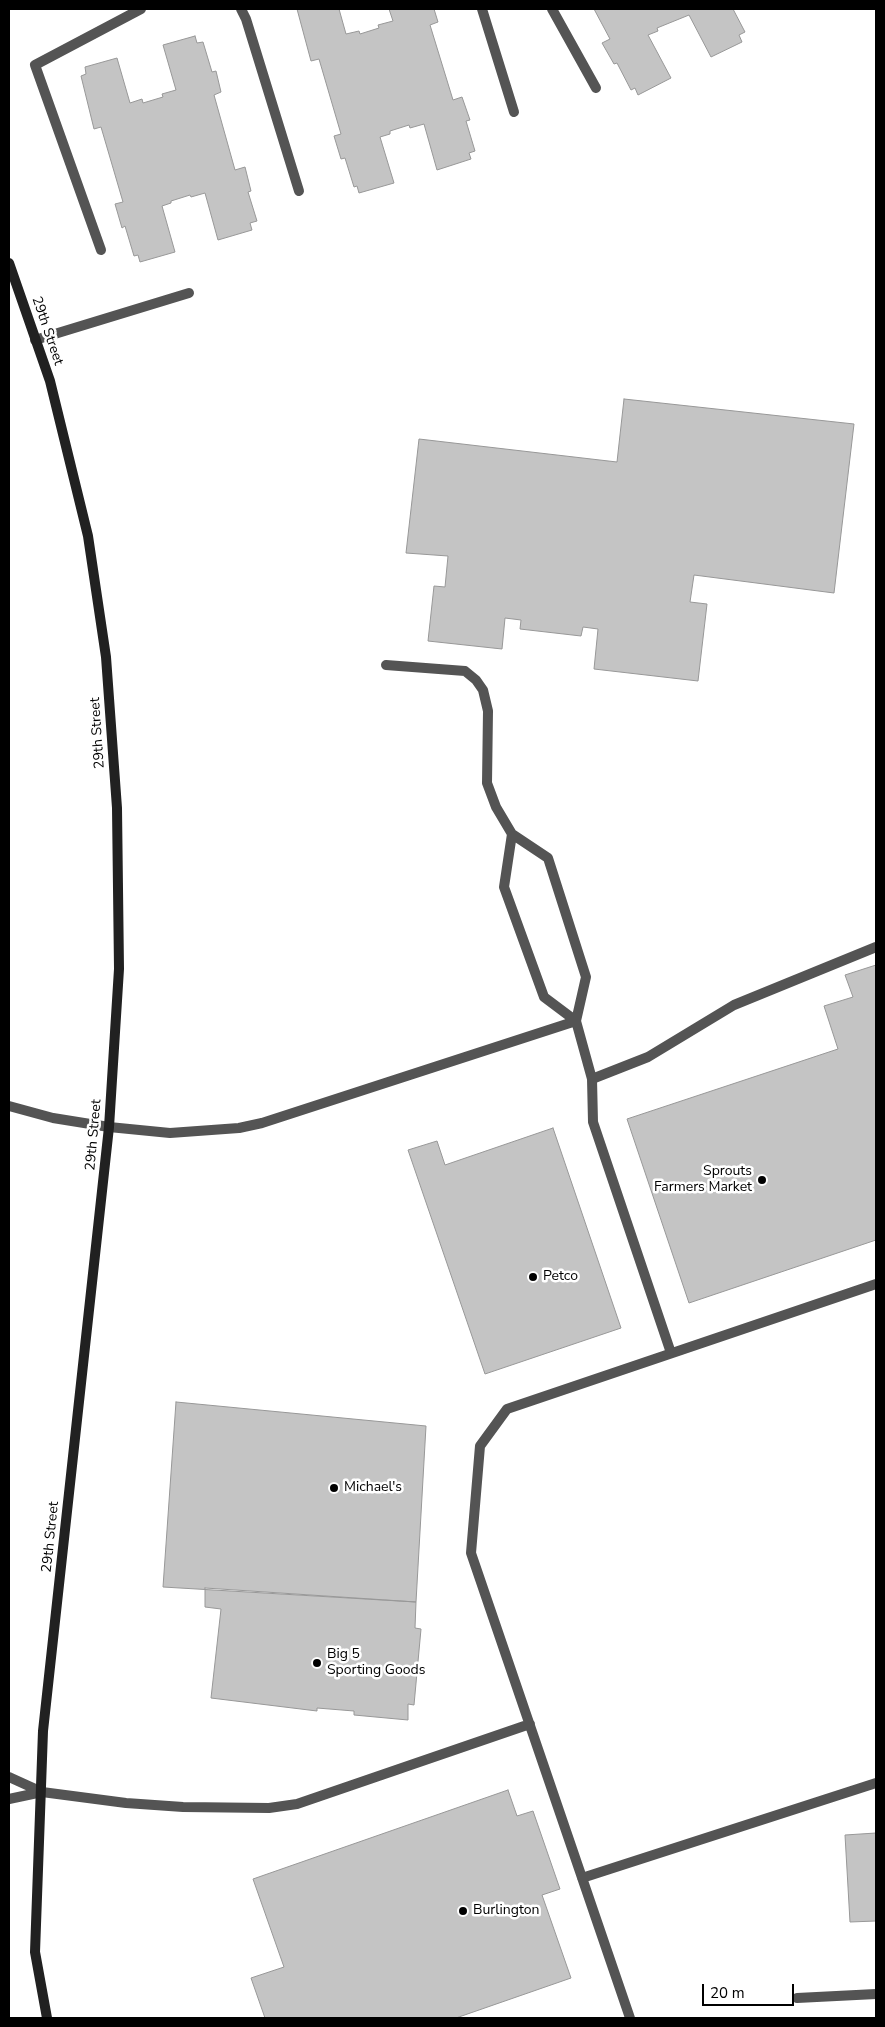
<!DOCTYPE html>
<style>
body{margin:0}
#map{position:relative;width:885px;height:2027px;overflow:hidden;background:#fff;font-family:"Nunito Sans",sans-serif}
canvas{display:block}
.frame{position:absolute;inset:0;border:10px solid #000;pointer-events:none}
.scale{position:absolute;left:702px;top:1984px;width:92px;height:22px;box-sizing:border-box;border:2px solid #000;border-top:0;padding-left:6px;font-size:15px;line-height:18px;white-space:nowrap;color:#000;-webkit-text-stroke:4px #fff;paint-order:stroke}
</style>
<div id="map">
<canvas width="885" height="2027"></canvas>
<div class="frame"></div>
<div class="scale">20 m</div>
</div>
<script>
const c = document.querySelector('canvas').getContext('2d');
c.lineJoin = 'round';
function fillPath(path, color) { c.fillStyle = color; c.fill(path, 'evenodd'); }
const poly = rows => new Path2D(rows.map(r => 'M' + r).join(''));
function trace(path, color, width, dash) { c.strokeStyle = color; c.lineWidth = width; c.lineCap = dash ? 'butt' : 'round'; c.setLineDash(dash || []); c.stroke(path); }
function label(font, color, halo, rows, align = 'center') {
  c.font = font + ' "Nunito Sans",sans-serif'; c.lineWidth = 5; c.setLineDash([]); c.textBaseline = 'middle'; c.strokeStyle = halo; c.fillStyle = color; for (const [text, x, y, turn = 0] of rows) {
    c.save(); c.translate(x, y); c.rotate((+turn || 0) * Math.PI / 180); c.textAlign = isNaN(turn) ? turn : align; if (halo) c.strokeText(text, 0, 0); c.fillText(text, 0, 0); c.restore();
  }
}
const building = poly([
 [297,9,339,9,346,34,359,31,360,34,379,28,378,25,393,21,389,9,434,9,438,22,430,25,453,100,462,97,470,120,466,121,475,151,469,153,471,159,437,170,424,124,410,128,409,125,390,131,390,134,380,137,394,183,359,193,357,186,354,187,345,158,341,159,334,136,341,134,319,59,311,61,297,9],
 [594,9,733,9,745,32,739,35,742,42,711,57,689,15,657,28,658,31,648,35,671,78,638,95,635,88,631,90,617,63,614,64,602,43,610,39,594,9],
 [195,36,197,43,203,42,212,72,216,71,221,92,214,95,235,170,245,167,251,191,248,192,257,221,250,223,252,230,218,240,205,193,191,197,190,195,171,201,171,203,162,206,175,252,140,262,138,255,134,256,125,226,122,228,115,204,123,202,101,127,94,129,81,76,86,74,85,67,117,58,130,103,142,99,143,103,163,97,162,94,176,90,163,45,195,36],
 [624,399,854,424,834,593,694,575,690,602,707,604,698,681,594,669,598,629,583,627,581,636,520,629,521,620,505,618,502,649,428,641,434,586,445,587,448,556,406,553,419,439,617,462,624,399],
 [876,965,876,1240,689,1303,627,1119,838,1049,824,1006,853,997,845,975,876,965],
 [553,1128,621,1328,485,1374,408,1150,437,1141,445,1165,553,1128],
 [176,1402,426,1426,416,1602,163,1587,176,1402],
 [205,1588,416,1602,415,1628,421,1629,414,1705,408,1704,408,1720,354,1715,354,1711,317,1708,317,1711,211,1698,221,1609,205,1607,205,1588],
 [508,1790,517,1816,533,1811,560,1889,542,1895,571,1978,456,2018,265,2018,251,1978,284,1967,253,1879,508,1790],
 [876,1833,876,1921,850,1922,845,1835,876,1833]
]);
fillPath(building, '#c4c4c4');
trace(building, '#989898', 1);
trace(poly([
 [241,9,246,19,299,191],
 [482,9,514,112],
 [552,9,596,88],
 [101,250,35,65,141,9],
 [35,340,189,293],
 [386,665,465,671,476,680,483,690,488,711,487,783,496,807,512,834,548,858,586,977,576,1021,592,1079,593,1122,671,1353],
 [512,834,504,887,544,997,576,1021],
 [592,1079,648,1057,734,1005,876,947],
 [109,1127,170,1133,239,1128,262,1123,576,1021],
 [9,1777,42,1792,126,1803,183,1807,269,1808,297,1804,530,1724],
 [9,1799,42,1792],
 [582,1878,876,1783],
 [797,1998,876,1994],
 [630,2018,471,1553,480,1446,507,1409,876,1284]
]), '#545454', 10);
trace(poly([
 [9,1106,53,1118,109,1127]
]), '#545454', 10);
trace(poly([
 [9,263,50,381,88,536,106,657,117,808,119,969,109,1127,43,1731,35,1952,47,2018]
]), '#212121', 10);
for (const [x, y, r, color] of [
 [762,1180,5,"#000"],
 [533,1277,5,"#000"],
 [334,1488,5,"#000"],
 [317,1663,5,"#000"],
 [463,1911,5,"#000"]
]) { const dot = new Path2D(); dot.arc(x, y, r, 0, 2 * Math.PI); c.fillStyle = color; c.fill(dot); trace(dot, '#fff', 2); }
label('14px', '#000', '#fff', [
 ["29th Street",47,331,71],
 ["29th Street",98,733,-94],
 ["29th Street",94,1135,-85],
 ["29th Street",51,1537,-84]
]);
label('14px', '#000', '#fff', [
 ["Sprouts",752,1172,"right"],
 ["Farmers Market",752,1188,"right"],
 ["Petco",543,1277],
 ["Michael's",344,1488],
 ["Big 5",327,1655],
 ["Sporting Goods",327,1671],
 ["Burlington",473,1911]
], 'left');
</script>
